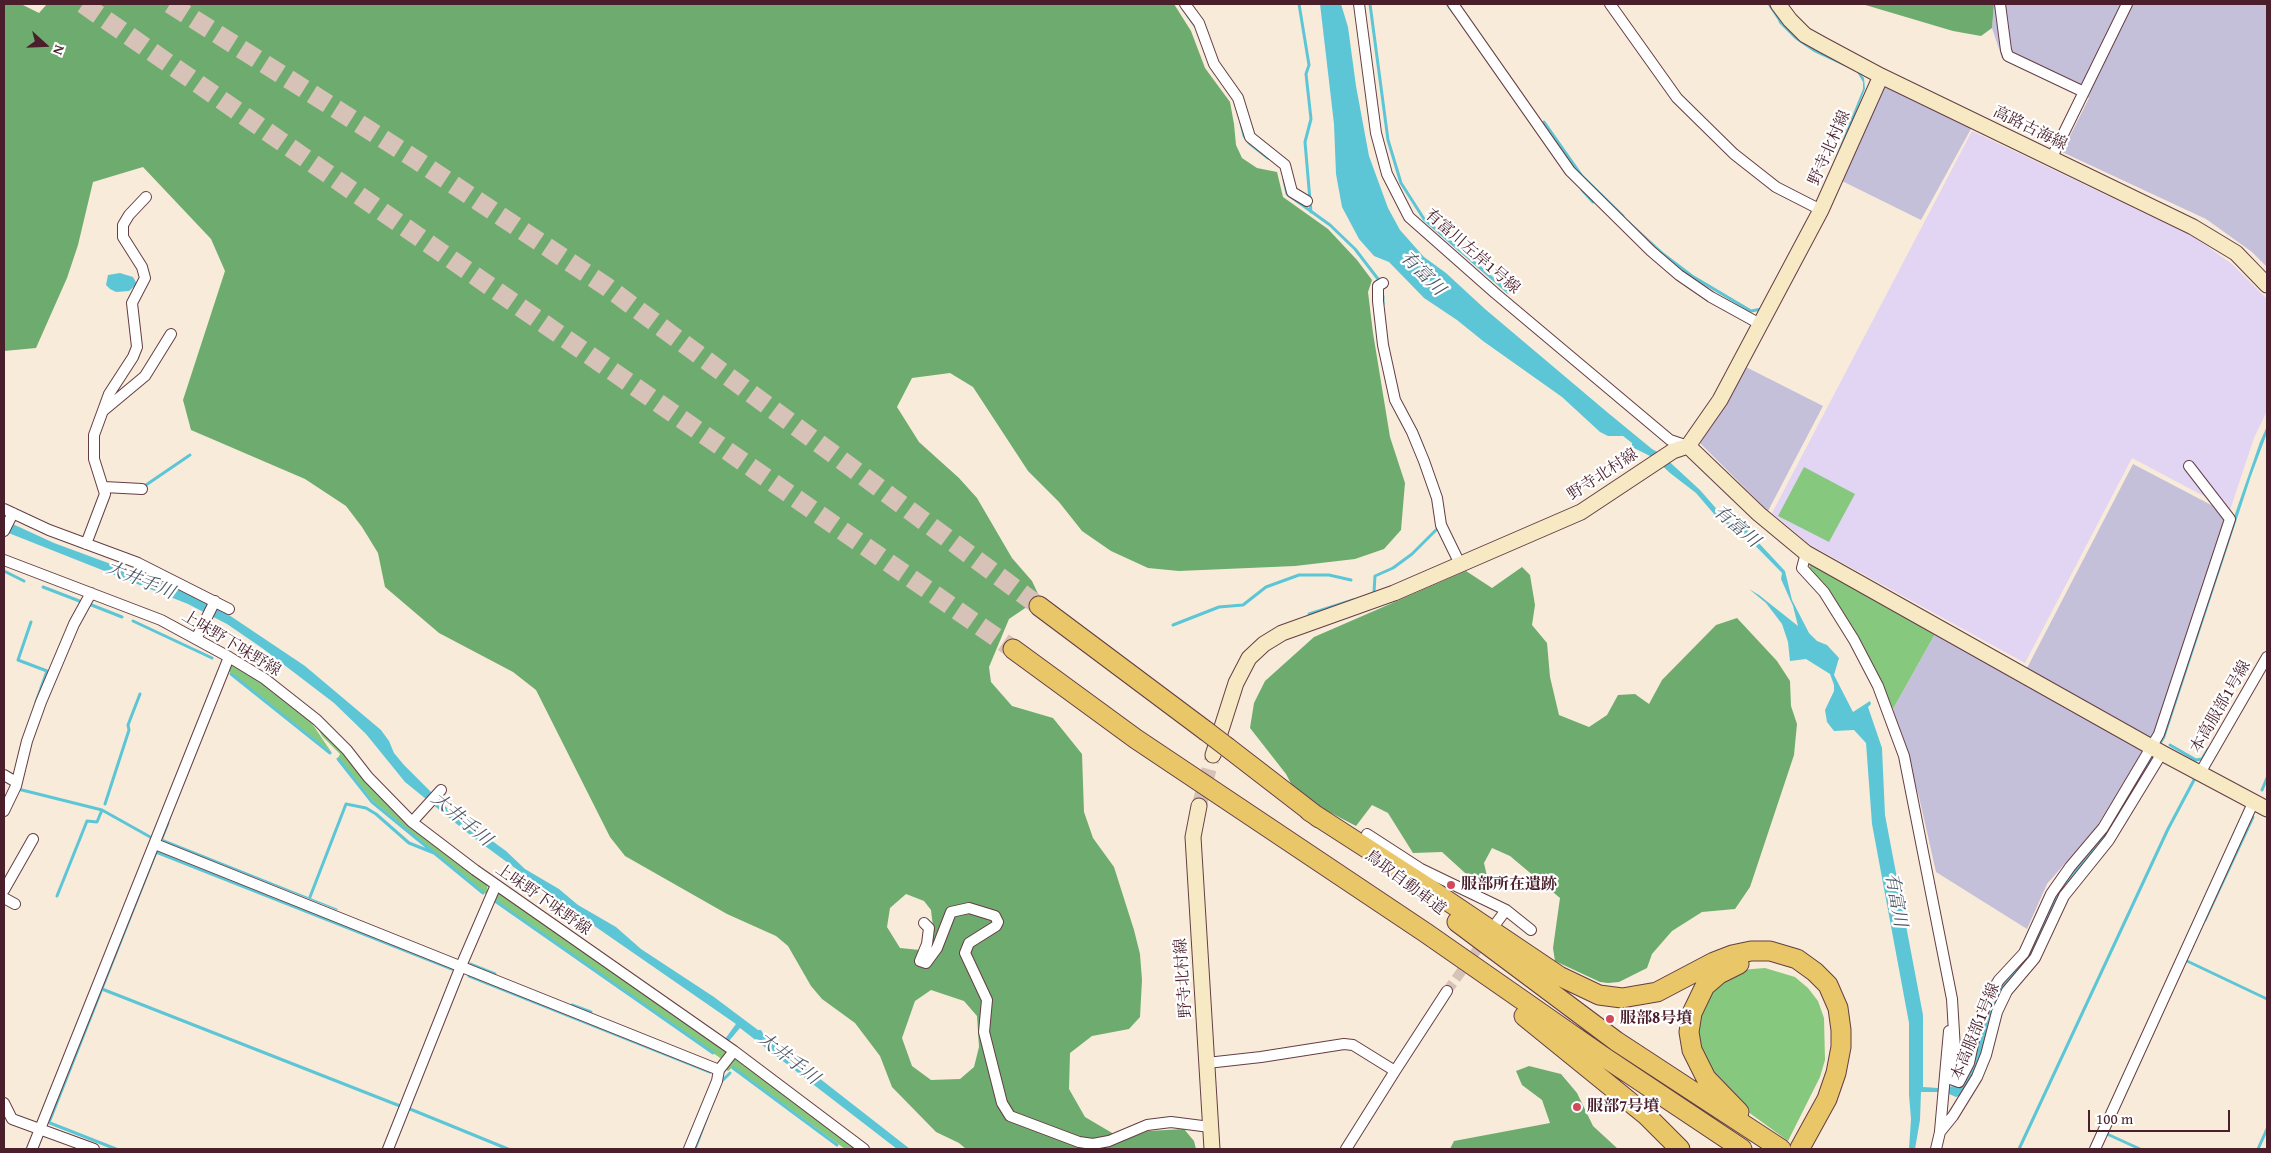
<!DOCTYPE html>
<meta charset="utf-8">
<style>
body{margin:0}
#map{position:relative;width:2271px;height:1153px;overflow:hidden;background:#f9ebda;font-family:"Gentium Book Plus",serif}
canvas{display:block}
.frame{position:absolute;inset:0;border:5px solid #4a1f2b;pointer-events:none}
.north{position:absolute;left:20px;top:20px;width:50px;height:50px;-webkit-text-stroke:4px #fff;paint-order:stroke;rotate:110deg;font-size:14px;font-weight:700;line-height:20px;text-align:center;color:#4a1f2b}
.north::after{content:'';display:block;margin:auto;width:18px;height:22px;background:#4a1f2b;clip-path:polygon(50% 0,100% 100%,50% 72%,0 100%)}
.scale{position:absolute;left:2088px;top:1110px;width:142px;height:22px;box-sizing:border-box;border:2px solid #4a1f2b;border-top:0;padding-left:6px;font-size:15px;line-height:18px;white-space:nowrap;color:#4a1f2b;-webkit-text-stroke:4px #fff;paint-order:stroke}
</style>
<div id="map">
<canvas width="2271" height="1153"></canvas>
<div class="frame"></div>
<div class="north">N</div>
<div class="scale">100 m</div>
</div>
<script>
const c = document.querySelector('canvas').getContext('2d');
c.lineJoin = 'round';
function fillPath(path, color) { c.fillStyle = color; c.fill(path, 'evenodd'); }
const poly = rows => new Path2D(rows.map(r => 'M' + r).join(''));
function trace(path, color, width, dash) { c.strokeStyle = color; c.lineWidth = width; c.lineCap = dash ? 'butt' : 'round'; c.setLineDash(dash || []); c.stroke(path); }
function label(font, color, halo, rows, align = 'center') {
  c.font = font + ' "Gentium Book Plus","Noto Serif JP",serif'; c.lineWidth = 4.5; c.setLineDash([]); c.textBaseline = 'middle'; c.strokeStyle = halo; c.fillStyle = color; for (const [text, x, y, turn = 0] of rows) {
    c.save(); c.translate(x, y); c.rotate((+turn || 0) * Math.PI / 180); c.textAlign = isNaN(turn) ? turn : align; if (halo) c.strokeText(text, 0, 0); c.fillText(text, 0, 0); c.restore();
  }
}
fillPath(poly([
 [1972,131,2194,237,2232,264,2267,299,2267,411,2254,438,2230,510,2132,458,2025,663,1810,545,1772,513]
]), '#e2d4f3');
fillPath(poly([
 [1994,4,2267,4,2267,267,2252,252,2206,219,2062,152,2089,98,2002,58,1992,28],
 [1884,84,1972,127,1921,220,1840,180],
 [1744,366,1823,406,1768,511,1700,443],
 [2133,464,2215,507,2226,518,2153,741,2027,668],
 [1935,634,2143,750,2097,826,2047,884,2027,929,1936,872,1919,797,1893,709]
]), '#c5c0da');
fillPath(poly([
 [1804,467,1855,494,1829,542,1778,516],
 [1810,562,1935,634,1893,709,1853,631,1809,570],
 [230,664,236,664,250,672,309,719,332,753,227,670],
 [316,725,332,738,383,799,487,883,488,896,373,801,338,758,340,754,322,736],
 [499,892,728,1051,723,1060,491,897],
 [1765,968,1795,977,1808,988,1818,1001,1824,1018,1825,1060,1820,1077,1788,1141,1751,1114,1727,1092,1708,1070,1696,1042,1696,1024,1706,996,1739,970],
 [732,1056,738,1057,857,1149,845,1149,733,1067,728,1071,724,1068]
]), '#87c87f');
fillPath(poly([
 [4,4,21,4,39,13,47,4,1174,4,1191,31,1205,68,1230,102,1234,124,1236,145,1242,158,1257,168,1277,172,1283,197,1328,229,1357,260,1372,280,1368,292,1373,333,1390,437,1405,483,1401,530,1384,549,1355,559,1295,566,1179,571,1148,568,1111,551,1082,531,1059,502,1028,471,973,387,950,373,912,378,897,407,919,442,959,478,977,498,1012,558,1032,581,1040,598,1009,619,989,667,991,682,1012,706,1053,718,1082,754,1084,812,1093,838,1114,867,1134,930,1140,954,1142,980,1140,1017,1129,1029,1092,1036,1070,1053,1069,1089,1085,1117,1124,1140,1148,1131,1184,1129,1194,1141,1196,1149,966,1149,959,1143,936,1132,892,1087,880,1056,855,1023,822,999,811,986,788,946,776,936,727,914,625,856,610,837,536,690,513,672,439,633,385,587,378,553,362,527,346,506,305,479,191,430,183,400,225,271,211,239,143,167,93,182,78,245,67,278,36,348,4,351],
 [906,894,924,901,931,910,933,927,920,950,900,948,887,927,890,908],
 [931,990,964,1001,977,1016,979,1047,974,1067,960,1079,931,1080,912,1066,902,1038,915,1001],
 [1862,4,1994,4,1992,28,1981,36,1953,31],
 [1522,567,1530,575,1535,605,1532,625,1547,643,1550,677,1559,715,1589,727,1607,715,1618,695,1635,694,1649,704,1662,680,1716,625,1737,618,1777,661,1790,681,1791,706,1797,724,1794,755,1750,887,1735,909,1702,912,1672,931,1652,954,1647,968,1619,982,1608,983,1600,982,1555,961,1553,948,1560,898,1510,856,1492,848,1484,863,1488,881,1475,882,1442,852,1413,853,1388,813,1372,805,1356,826,1297,795,1286,774,1250,728,1254,703,1265,681,1314,637,1466,571,1492,588],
 [1529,1066,1561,1074,1577,1093,1593,1126,1618,1149,1450,1149,1454,1141,1550,1123,1542,1100,1522,1085,1516,1071]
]), '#6dac6e');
fillPath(poly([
 [1320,4,1341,4,1348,27,1356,86,1369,156,1388,208,1400,230,1424,257,1446,273,1485,309,1607,412,1652,449,1661,454,1700,490,1728,522,1743,526,1785,571,1792,600,1809,633,1817,641,1827,645,1839,658,1834,675,1853,712,1870,701,1871,704,1868,707,1882,748,1885,815,1923,1015,1923,1087,1938,1088,1938,1092,1921,1092,1920,1120,1915,1149,1909,1149,1911,1119,1909,1095,1909,1023,1872,824,1866,743,1854,730,1834,731,1827,722,1825,710,1834,691,1834,685,1830,674,1806,659,1790,661,1788,642,1782,624,1766,603,1749,589,1759,595,1798,626,1793,606,1781,579,1782,573,1740,530,1720,521,1696,493,1670,473,1654,458,1632,447,1632,443,1623,436,1608,436,1600,432,1562,397,1483,341,1457,320,1424,298,1389,262,1374,256,1359,239,1342,207,1336,174,1334,124],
 [1778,18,1796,37,1815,50,1858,71,1864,78,1865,89,1821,199,1819,198,1863,89,1863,82,1857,72,1814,52,1795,39,1779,23],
 [120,273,133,277,137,284,129,291,116,292,110,289,106,285,108,275],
 [2267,426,2267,433,2251,476,2165,738,2034,954,2013,977,1982,1059,1962,1095,1956,1097,1947,1093,1948,1087,1960,1085,1988,1004,2053,896,2152,753,2260,442],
 [4,520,54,543,176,588,229,615,305,666,381,730,389,741,394,753,404,765,447,808,506,851,525,869,559,889,578,905,616,927,641,949,714,997,758,1030,761,1030,764,1035,910,1149,897,1149,740,1028,729,1041,725,1039,736,1024,593,925,474,838,405,782,366,734,334,703,262,648,227,624,188,604,6,532,4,531],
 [163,839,338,909,337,910,162,841]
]), '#5cc6d7');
trace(poly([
 [1299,4,1309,65,1306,74,1311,119,1305,142,1311,212],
 [1370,4,1388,140,1401,183,1424,219,1508,292],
 [1447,4,1454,13],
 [1769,4,1781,22],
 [1183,9,1195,26],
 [1544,122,1582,176,1623,216],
 [1241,123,1244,136,1249,143,1268,158],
 [1284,180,1287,194,1330,225,1355,249,1378,279],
 [1582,190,1593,202],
 [1627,221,1663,254,1692,276,1751,311,1762,309],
 [1383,304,1383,296],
 [1416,430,1423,447],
 [143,487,190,455],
 [4,571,24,581],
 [43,587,82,602],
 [1374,592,1375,576,1393,568,1412,554,1438,528],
 [89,604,122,617],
 [1309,614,1353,600],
 [133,621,212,658],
 [31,622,18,660,47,671,36,702],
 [1173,625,1219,607,1243,605,1266,587,1299,575,1329,575,1351,580],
 [231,674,330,753],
 [2170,745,2196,760,2202,759,2208,749],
 [338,759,372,802,483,893],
 [18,789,102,810,152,838],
 [2262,790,2267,778],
 [105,804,129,730,128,725,140,694],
 [162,838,168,823],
 [57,896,87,821,97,822,102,810],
 [310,897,346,804,366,808,376,814,409,843,434,853],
 [495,901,713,1053],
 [2205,920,2253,817],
 [2187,961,2267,999],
 [470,964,495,974],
 [469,976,710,1072],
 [102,989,400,1106],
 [572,1005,591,1012],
 [733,1068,837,1145],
 [722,1081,730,1073],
 [410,1109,508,1149],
 [50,1120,156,852,452,969],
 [50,1123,116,1149],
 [2107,1134,2140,1149],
 [695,1149,707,1117],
 [2019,1149,2168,829,2194,780],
 [2258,1149,2267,1129]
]), '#5cc6d7', 3);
trace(poly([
 [1447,991,1485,939]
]), '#d6c2b7', 10, [10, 5]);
trace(poly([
 [1199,806,1213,755]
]), '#d6c2b7', 15, [15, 8]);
trace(poly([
 [83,4,1013,649],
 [170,4,418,161,607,287,1039,606]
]), '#d6c2b7', 19, [19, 9]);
const street = poly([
 [1185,4,1199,23,1214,64,1238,98,1250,137,1285,165,1292,192,1307,201],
 [1359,4,1376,133,1387,174,1409,217,1495,293,1670,440,1688,446],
 [1453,4,1570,171,1651,251,1679,275,1711,297,1760,324],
 [1610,4,1677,98,1734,154,1776,187,1821,210],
 [2000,4,2006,50,2008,56,2084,92],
 [2051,159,2127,4],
 [1383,283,1378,286,1378,301,1383,345,1395,400,1412,432,1424,461,1437,498,1441,525,1460,564],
 [103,411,145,376,171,334],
 [104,487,142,489],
 [4,509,49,530,138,563,229,609],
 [4,531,13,513],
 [86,544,105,494,94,459,94,435,109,394,133,357,137,347,132,303,145,278,142,267,123,237,123,225,129,215,146,197],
 [1806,553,1802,568,1824,592,1854,640,1878,686,1904,756,1952,999,1956,1066,1951,1079],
 [4,560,161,620,229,657,265,679,317,720,347,750,368,777,412,822,475,870,734,1051,864,1149],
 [196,639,215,601],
 [2200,773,2267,657],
 [4,775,16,782],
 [4,811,16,786,27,741,41,702,74,624,91,593],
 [412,822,441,790],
 [1367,834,1421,869,1506,910,1531,930],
 [155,844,719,1070],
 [4,890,33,839],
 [4,898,15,904],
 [1497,922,1506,910],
 [924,923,929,928,927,944,920,961,926,963,937,948,951,912,969,908,995,916,998,922,996,926,969,943,965,953,987,1000,984,1032,1002,1103,1010,1116,1079,1142,1093,1144,1109,1141,1147,1125,1171,1122,1210,1127],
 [1207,1063,1261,1057,1344,1044,1353,1045,1395,1071,1346,1149],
 [1395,1071,1447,991],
 [1945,1077,1959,1082,1969,1063,1976,1030,1989,996,1999,980,2024,953,2051,894,2070,867,2103,828,2159,734,2230,519,2189,466],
 [4,1103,12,1119,94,1149],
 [1940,1131,1949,1031],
 [32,1149,229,657],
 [388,1149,461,966,496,885],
 [689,1149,717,1081,719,1070,734,1051],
 [1936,1149,1940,1132,1953,1116,1977,1077,1986,1055,1997,1012,2007,991,2035,958,2064,896,2109,840,2162,753],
 [2095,1149,2253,803]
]);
const secondary = poly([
 [1778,4,1790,20,1805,35,1823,45,1881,76,2193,227,2236,253,2267,285],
 [1688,446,1759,514,1806,553,2162,753,2267,809],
 [1213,755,1236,683,1249,658,1264,644,1282,633,1394,593,1581,512,1673,451,1688,446,1720,400,1821,210,1881,76],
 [1199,806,1193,837,1212,1149]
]);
const highway = poly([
 [1039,606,1206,731],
 [1013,649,1136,739,1426,933,1604,1057,1742,1149],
 [1227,747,1319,818],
 [1309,811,1430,889,1559,976,1599,995,1622,998,1657,992,1714,962,1732,955,1751,951,1770,951,1797,959,1815,972,1828,985,1838,1008,1841,1030,1841,1047,1836,1073,1827,1099,1800,1148],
 [1457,922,1616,1041,1781,1149],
 [1524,1016,1646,1115,1680,1149],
 [1739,1112,1706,1078,1692,1050,1689,1032,1692,1013,1705,986,1719,974,1739,964]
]);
trace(street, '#643e45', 12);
trace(secondary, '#643e45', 17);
trace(highway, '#643e45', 21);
trace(street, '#fff', 10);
trace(secondary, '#f6e9c3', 15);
trace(highway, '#e9c769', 19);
const highwayBridge = poly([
 [1206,731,1227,747]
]);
trace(highwayBridge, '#643e45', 21, []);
trace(highwayBridge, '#e9c769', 19);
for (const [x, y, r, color] of [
 [1451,885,5,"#d1495b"],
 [1610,1019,5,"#d1495b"],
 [1577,1107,5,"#d1495b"]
]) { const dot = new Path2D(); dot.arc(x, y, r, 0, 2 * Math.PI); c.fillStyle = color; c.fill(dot); trace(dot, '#fff', 2); }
label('16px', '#4a1f2b', '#fff', [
 ["高路古海線",2030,129,26],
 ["野寺北村線",1830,148,-66],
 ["有富川左岸1号線",1472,252,41],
 ["野寺北村線",1603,475,-33],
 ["上味野下味野線",231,644,31],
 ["本高服部1号線",2221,707,-60],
 ["鳥取自動車道",1405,883,37],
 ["上味野下味野線",543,900,35],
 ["野寺北村線",1184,978,-94],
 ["本高服部1号線",1976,1032,-68]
]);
label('bold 16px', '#4a1f2b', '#fff', [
 ["服部所在遺跡",1461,885],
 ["服部8号墳",1620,1019],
 ["服部7号墳",1587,1107]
], 'left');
label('italic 18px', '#505967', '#fff', [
 ["有富川",1422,274,45],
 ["有富川",1736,527,40],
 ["大井手川",140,581,22],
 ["大井手川",461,820,40],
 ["有富川",1895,900,80],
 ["大井手川",788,1059,38]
]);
</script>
